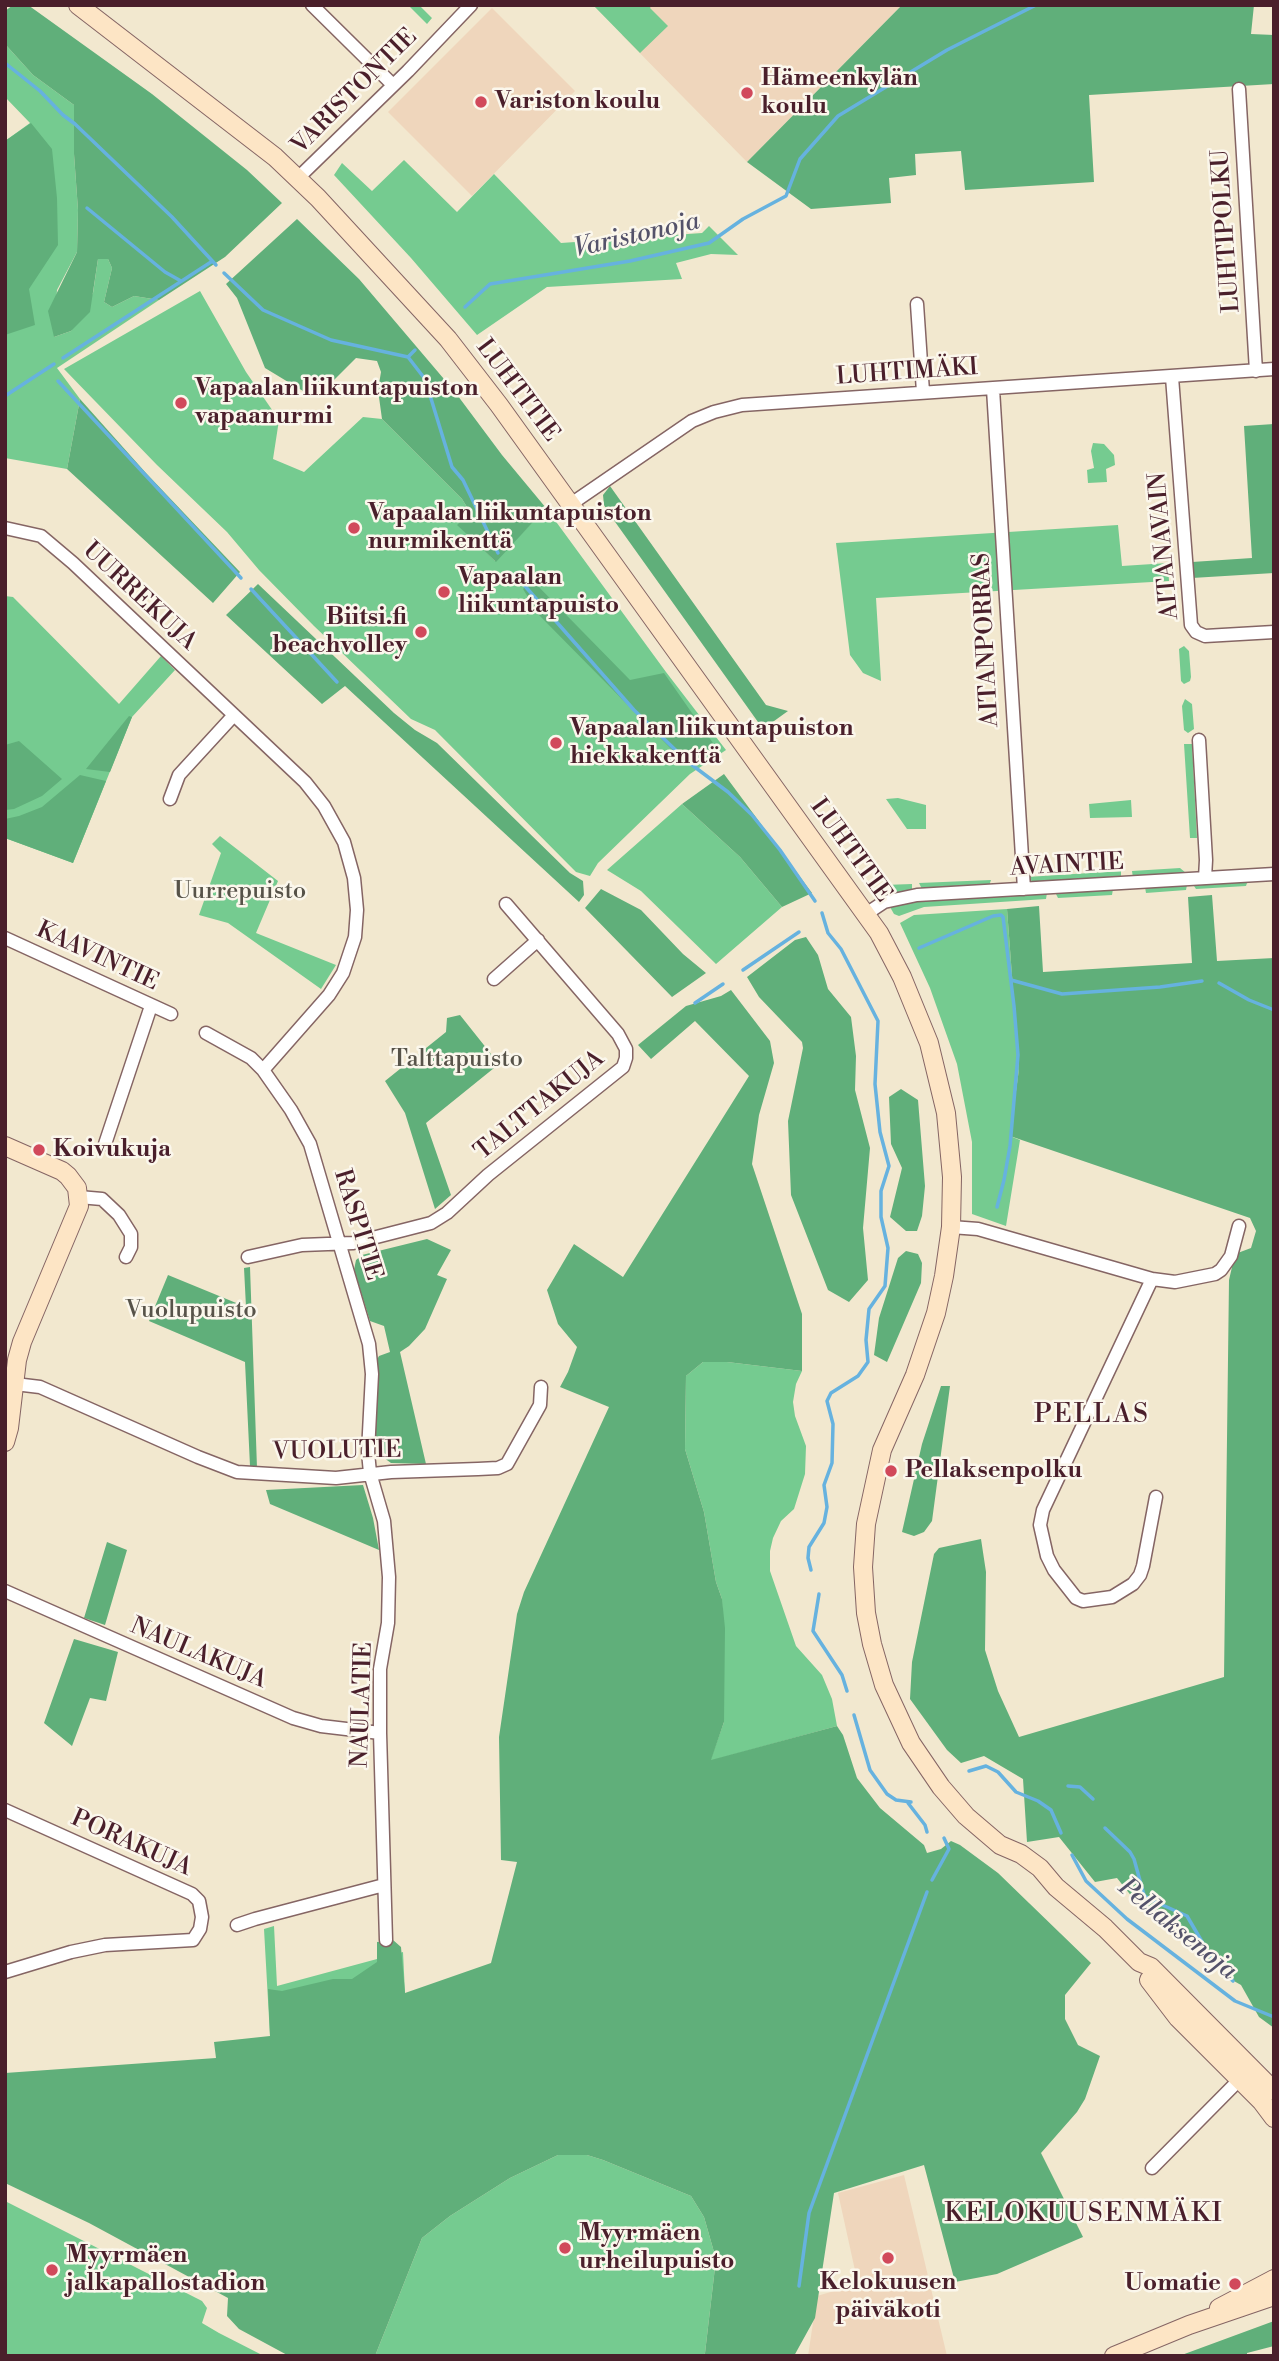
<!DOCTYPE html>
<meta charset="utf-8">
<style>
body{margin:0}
#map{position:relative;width:1279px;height:2361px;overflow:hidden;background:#f2e8cf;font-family:"Libre Bodoni",serif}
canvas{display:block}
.frame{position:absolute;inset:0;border:7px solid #4a1f2b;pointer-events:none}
</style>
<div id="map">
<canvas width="1279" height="2361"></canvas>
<div class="frame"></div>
</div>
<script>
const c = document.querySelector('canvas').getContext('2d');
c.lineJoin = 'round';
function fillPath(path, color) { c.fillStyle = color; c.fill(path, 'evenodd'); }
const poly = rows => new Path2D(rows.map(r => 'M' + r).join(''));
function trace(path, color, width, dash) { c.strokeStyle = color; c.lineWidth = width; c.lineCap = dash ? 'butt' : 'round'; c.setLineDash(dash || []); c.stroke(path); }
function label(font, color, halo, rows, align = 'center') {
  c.font = font + ' "Libre Bodoni",serif'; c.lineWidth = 5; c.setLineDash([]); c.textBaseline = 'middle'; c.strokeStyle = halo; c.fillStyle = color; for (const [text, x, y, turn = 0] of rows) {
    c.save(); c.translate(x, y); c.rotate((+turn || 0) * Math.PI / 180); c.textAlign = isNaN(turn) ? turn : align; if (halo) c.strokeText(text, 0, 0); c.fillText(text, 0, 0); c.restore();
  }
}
fillPath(poly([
 [652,5,902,5,747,162,622,35],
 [492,8,575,91,472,196,388,112],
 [904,2175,947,2356,808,2356,817,2296,858,2284,838,2193]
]), '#efd6bc');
fillPath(poly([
 [408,5,419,5,432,18,427,24],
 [593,5,652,5,650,8,668,26,640,53],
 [5,44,33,75,74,105,74,154,78,210,77,252,57,290,54,337,71,331,93,293,98,259,108,259,112,268,104,302,112,307,134,296,159,300,57,368,80,399,67,469,5,458,5,141,30,123,5,97],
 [404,160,457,212,494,174,561,243,702,233,709,226,738,255,711,254,676,263,682,279,547,287,477,335,411,258,334,175,342,163,372,191],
 [200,291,246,372,279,420,273,459,304,472,363,417,382,419,462,499,470,512,458,525,495,561,546,508,666,672,726,750,690,774,598,863,590,876,576,872,435,730,411,719,314,626,259,570,227,532,157,465,64,369],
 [1093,443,1104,444,1114,455,1115,465,1106,469,1107,482,1088,483,1087,470,1094,468,1091,451],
 [1118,525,1122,566,1168,563,1169,581,876,598,881,681,863,673,850,655,836,543],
 [5,596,13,597,119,704,161,656,175,670,132,717,73,863,5,838],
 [1184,646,1189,651,1191,677,1190,681,1184,684,1181,681,1179,649],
 [1185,699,1192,704,1194,729,1188,733,1184,730,1182,706],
 [1184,744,1192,744,1197,838,1190,838],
 [898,798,926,805,926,829,907,829,886,799],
 [1131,800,1132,817,1090,818,1089,804],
 [682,804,740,857,782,907,716,964,641,891,607,870],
 [220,836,278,881,256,933,336,965,321,989,228,923,199,915,221,853,212,844],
 [1180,868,1186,873,1133,878,1132,871],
 [1121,871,1121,878,1034,883,1027,877],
 [991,880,989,886,922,889,919,883],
 [1248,880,1246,886,1196,889,1194,886],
 [912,884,912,889,884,897,880,891,881,886,884,885],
 [1187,885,1186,890,1146,893,1145,887],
 [1113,889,1112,895,1058,898,1056,894,1057,892],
 [1047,893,1046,899,924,907,899,916,894,914,890,907,911,901],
 [1007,909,1019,1069,1010,1136,1020,1140,1006,1226,972,1214,972,1142,957,1064,930,988,900,923,914,915],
 [703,1362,727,1362,802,1371,796,1384,793,1402,795,1416,806,1446,805,1474,794,1509,781,1521,773,1538,770,1551,770,1571,796,1646,822,1675,832,1699,837,1726,710,1761,724,1722,722,1599,716,1582,704,1512,685,1449,686,1376],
 [274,1926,277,1986,403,1952,405,1993,270,2036,264,1929],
 [558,2155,587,2155,603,2160,691,2196,704,2217,716,2259,705,2353,702,2356,375,2356,422,2238,450,2216,510,2178],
 [5,2201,202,2301,207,2308,202,2323,219,2333,264,2356,5,2356]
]), '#75cb90');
fillPath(poly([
 [13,5,28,5,152,94,247,170,282,203,225,257,159,300,134,296,112,307,104,302,112,268,108,259,98,259,90,312,71,331,54,337,48,311,77,252,78,210,74,154,74,105,33,75,5,44,5,11],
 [902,5,1254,5,1251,34,1274,35,1274,84,1089,95,1094,182,965,190,961,151,915,154,916,175,889,178,891,203,811,209,747,162],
 [31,123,52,149,57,198,58,245,29,289,35,325,5,335,5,141],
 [297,219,359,279,455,392,502,455,546,508,496,562,457,525,470,512,462,499,382,419,378,390,381,372,377,361,356,358,326,388,303,391,265,368,237,298,226,284],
 [80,399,146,473,240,572,213,603,67,469],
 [1274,424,1274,573,1192,578,1192,562,1252,558,1244,426],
 [610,486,766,705,788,711,763,729,608,512,604,505,603,495],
 [532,580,630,680,664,673,715,746,695,762,686,764,539,615,523,589],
 [258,584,394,713,415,730,437,743,570,873,583,881,584,895,579,902,345,686,322,704,226,615],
 [129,716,132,717,110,772,86,769],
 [19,741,62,779,42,796,14,809,5,810,5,745],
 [724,774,812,893,782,907,740,857,682,804],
 [80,775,106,781,73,863,5,838,5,819,19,816,42,807],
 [601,889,641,910,683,954,706,973,672,997,585,908],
 [1212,895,1217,961,1274,958,1274,2028,1259,2017,1241,1985,1225,1976,1178,1931,1141,1908,1117,1878,1095,1882,1059,1837,1027,1842,1023,1779,984,1756,961,1763,947,1750,910,1699,912,1662,934,1554,939,1548,981,1539,986,1572,985,1650,998,1691,1019,1737,1224,1677,1229,1280,1235,1254,1251,1248,1256,1231,1250,1218,1010,1136,1019,1069,1007,909,1039,906,1043,972,1192,963,1188,897],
 [806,937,818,955,828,989,851,1017,856,1056,855,1090,870,1148,863,1228,868,1280,849,1302,828,1290,791,1195,788,1121,803,1048,802,1042,759,997,747,977,795,940],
 [731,990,770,1041,774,1063,759,1115,752,1164,802,1314,802,1371,727,1362,703,1362,686,1376,685,1449,704,1512,716,1582,722,1599,725,1628,724,1722,711,1760,837,1726,843,1735,857,1778,880,1808,924,1845,927,1853,941,1849,951,1841,960,1845,998,1873,1091,1963,1065,1995,1065,2019,1078,2045,1100,2056,1085,2099,1077,2112,1041,2153,1083,2237,997,2274,955,2282,924,2165,834,2193,815,2318,794,2356,702,2356,705,2353,716,2259,704,2217,691,2196,603,2160,587,2155,558,2155,510,2178,450,2216,422,2238,375,2356,289,2356,239,2329,227,2316,228,2298,89,2223,5,2183,5,2073,216,2058,214,2042,270,2036,268,1989,282,1991,333,1979,352,1979,377,1962,377,1942,393,1940,401,1947,405,1993,491,1963,517,1862,501,1860,499,1737,517,1614,524,1592,609,1407,560,1387,568,1372,577,1347,558,1324,547,1290,574,1244,623,1277,749,1076,695,1021,651,1059,638,1045,686,1006,721,996],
 [460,1015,499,1064,426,1123,451,1195,435,1209,405,1113,385,1081,446,1032,447,1018],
 [901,1089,918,1100,925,1186,922,1216,917,1231,906,1231,890,1217,902,1168,891,1144,889,1097],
 [427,1239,451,1250,437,1275,447,1279,425,1329,409,1346,400,1352,426,1464,391,1463,380,1455,376,1440,374,1365,379,1356,390,1352,384,1326,370,1321,354,1270,356,1260,362,1255],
 [906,1251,918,1254,922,1263,921,1283,887,1362,874,1355,879,1318,898,1258],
 [250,1267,257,1468,250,1466,245,1362,149,1321,168,1275,246,1307,244,1268],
 [941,1386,950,1386,932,1521,924,1532,914,1536,902,1532,922,1444],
 [363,1485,373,1518,379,1550,270,1504,266,1490],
 [107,1542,127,1550,105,1625,84,1618],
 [74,1639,118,1652,106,1701,90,1698,72,1746,44,1723],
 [1274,2321,1274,2346,1247,2353,1247,2356,1179,2356]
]), '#60af7a');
trace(poly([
 [5,63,40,91,63,115,75,124,172,217,216,265],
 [87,208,165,272,181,281],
 [224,273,263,310,331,340,408,357],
 [465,307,490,284,630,261,709,243,743,219,786,196,800,159,838,116,947,50,1036,5],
 [408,357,425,379,452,467,463,480,498,553],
 [408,357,415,350],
 [63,358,211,262],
 [58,381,241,578],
 [5,396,54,364],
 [517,577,634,710,688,762,728,792,752,815,780,850,815,901],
 [251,589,337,682],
 [919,948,993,916,1001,915,1003,917,1014,1006,1018,1055,1010,1146,1004,1180,997,1207],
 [743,970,799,932],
 [1011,980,1062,994,1160,987,1202,981],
 [1219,983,1249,1000,1274,1010],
 [695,1003,723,984],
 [811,1570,808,1558,809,1547,824,1523,827,1507,824,1485,832,1463,833,1424,827,1401,831,1393,858,1376,868,1362,866,1340,869,1309,885,1286,888,1248,881,1217,881,1191,889,1166,880,1132,875,1084,878,1021,841,949,828,933,822,913],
 [819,1594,813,1631,842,1675,847,1691],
 [854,1715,870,1770,887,1794,896,1800,911,1802],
 [969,1771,986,1766,998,1772,1016,1792,1038,1801,1051,1810,1061,1833],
 [1068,1786,1080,1787,1093,1799],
 [908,1803,925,1825,927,1832],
 [1105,1828,1130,1852,1134,1859,1144,1895,1149,1899,1187,1916,1215,1964,1233,1981],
 [1072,1855,1086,1881,1127,1919,1235,2001,1274,2017],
 [932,1880,949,1849,944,1838],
 [799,2286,809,2213,927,1892]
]), '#66b2df', 3.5);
const street = poly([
 [312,5,393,85],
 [1239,89,1256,371],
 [298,178,408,71,471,5],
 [917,304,923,392],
 [1172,377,1191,625,1196,632,1205,636,1274,632],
 [993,389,1024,889],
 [571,504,692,421,714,412,742,405,1274,369],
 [5,528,41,536,73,563,305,782,324,806,344,842,354,878,357,910,355,937,343,973,329,995,263,1070],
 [1199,740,1206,860,1205,878],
 [170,799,179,775,234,715],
 [866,914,884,902,917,895,1274,874],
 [5,938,171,1014],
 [494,979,538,940],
 [206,1033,251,1058,263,1070,291,1110,310,1144,369,1344,372,1374,368,1452,370,1473,384,1521,389,1577,388,1623,380,1669,380,1733,386,1940],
 [105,1144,151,1006],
 [79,1197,102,1199,119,1215,131,1234,131,1247,126,1257],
 [951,1227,978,1229,1152,1279,1175,1282,1215,1274,1221,1270,1231,1256,1239,1226],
 [248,1257,302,1245,353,1243,431,1223,447,1213,488,1175,623,1067,626,1058,626,1049,618,1034,506,904],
 [1152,1279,1043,1510,1040,1525,1047,1556,1054,1570,1076,1598,1083,1601,1112,1597,1133,1584,1140,1575,1143,1566,1156,1497],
 [15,1384,40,1387,198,1457,237,1472,336,1478,391,1472,478,1469,498,1468,507,1464,540,1405,541,1387],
 [5,1591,293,1718,321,1726,380,1733],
 [5,1810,192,1894,199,1901,202,1917,200,1929,193,1940,105,1945,71,1952,5,1972],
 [237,1925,255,1919,384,1885],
 [1152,2168,1245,2074]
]);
const secondary = poly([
 [78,5,275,157,318,198,448,339,499,405,879,933,902,977,929,1043,946,1113,952,1177,951,1227,944,1276,936,1313,915,1375,882,1450,866,1524,863,1567,866,1613,872,1644,884,1685,911,1743,941,1787,966,1816,1000,1845,1021,1854,1040,1868,1056,1887,1105,1928,1139,1962,1151,1967,1274,2091],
 [5,1146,62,1171,68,1176,77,1188,79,1206,22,1342,17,1360,9,1428,5,1442],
 [1149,1980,1178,2018,1262,2102,1274,2118],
 [1219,2308,1274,2279],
 [1114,2356,1189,2325,1274,2296]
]);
trace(street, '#856564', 15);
trace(secondary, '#856564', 20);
trace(street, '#fff', 12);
trace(secondary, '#fde5c5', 18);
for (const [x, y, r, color] of [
 [747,93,7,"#d1495b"],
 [481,102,7,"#d1495b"],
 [181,403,7,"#d1495b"],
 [354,528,7,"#d1495b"],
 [444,592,7,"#d1495b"],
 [421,632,7,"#d1495b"],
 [556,743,7,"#d1495b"],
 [39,1150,7,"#d1495b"],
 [891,1471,7,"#d1495b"],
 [565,2248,7,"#d1495b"],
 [888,2258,7,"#d1495b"],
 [52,2270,7,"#d1495b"],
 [1235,2284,7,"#d1495b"]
]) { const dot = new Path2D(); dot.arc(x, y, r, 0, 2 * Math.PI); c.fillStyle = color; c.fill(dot); trace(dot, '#fbf7ec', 2.5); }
label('bold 24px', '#4a1f2b', '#fbf7ec', [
 ["Hämeenkylän",761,79],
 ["koulu",761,107],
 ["Variston koulu",495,102],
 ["Vapaalan liikuntapuiston",195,389],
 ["vapaanurmi",195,417],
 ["Vapaalan liikuntapuiston",368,514],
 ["nurmikenttä",368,542],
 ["Vapaalan",458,578],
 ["liikuntapuisto",458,606],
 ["Biitsi.fi",407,618,"right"],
 ["beachvolley",407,646,"right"],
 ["Vapaalan liikuntapuiston",570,729],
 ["hiekkakenttä",570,757],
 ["Koivukuja",53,1150],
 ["Pellaksenpolku",905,1471],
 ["Myyrmäen",579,2234],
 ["urheilupuisto",579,2262],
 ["Myyrmäen",66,2256],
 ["jalkapallostadion",66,2284],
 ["Kelokuusen",888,2283,"center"],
 ["päiväkoti",888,2311,"center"],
 ["Uomatie",1221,2284,"right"]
], 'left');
label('24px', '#4a1f2b', '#fbf7ec', [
 ["VARISTONTIE",355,92,-45],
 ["LUHTIPOLKU",1227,231,-94],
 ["LUHTIMÄKI",907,373,-4],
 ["LUHTITIE",517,391,53],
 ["AITANAVAIN",1165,546,-95],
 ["UURREKUJA",139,597,43],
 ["AITANPORRAS",987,640,-93],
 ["LUHTITIE",850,851,54],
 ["AVAINTIE",1067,866,-3],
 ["KAAVINTIE",97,957,25],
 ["TALTTAKUJA",540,1106,-39],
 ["RASPITIE",357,1225,73],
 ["VUOLUTIE",337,1452,-1],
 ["NAULAKUJA",198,1654,23],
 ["NAULATIE",363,1705,-88],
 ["PORAKUJA",131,1844,24]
]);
label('24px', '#575349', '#fbf7ec', [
 ["Uurrepuisto",240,892],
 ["Talttapuisto",457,1060],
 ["Vuolupuisto",191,1311]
]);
label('italic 26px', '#54526a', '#fbf7ec', [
 ["Varistonoja",637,236,-13],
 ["Pellaksenoja",1177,1930,39]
]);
c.letterSpacing = '2px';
label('26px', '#4a1f2b', '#fbf7ec', [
 ["PELLAS",1092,1416],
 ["KELOKUUSENMÄKI",1084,2215]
]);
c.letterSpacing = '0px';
</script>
